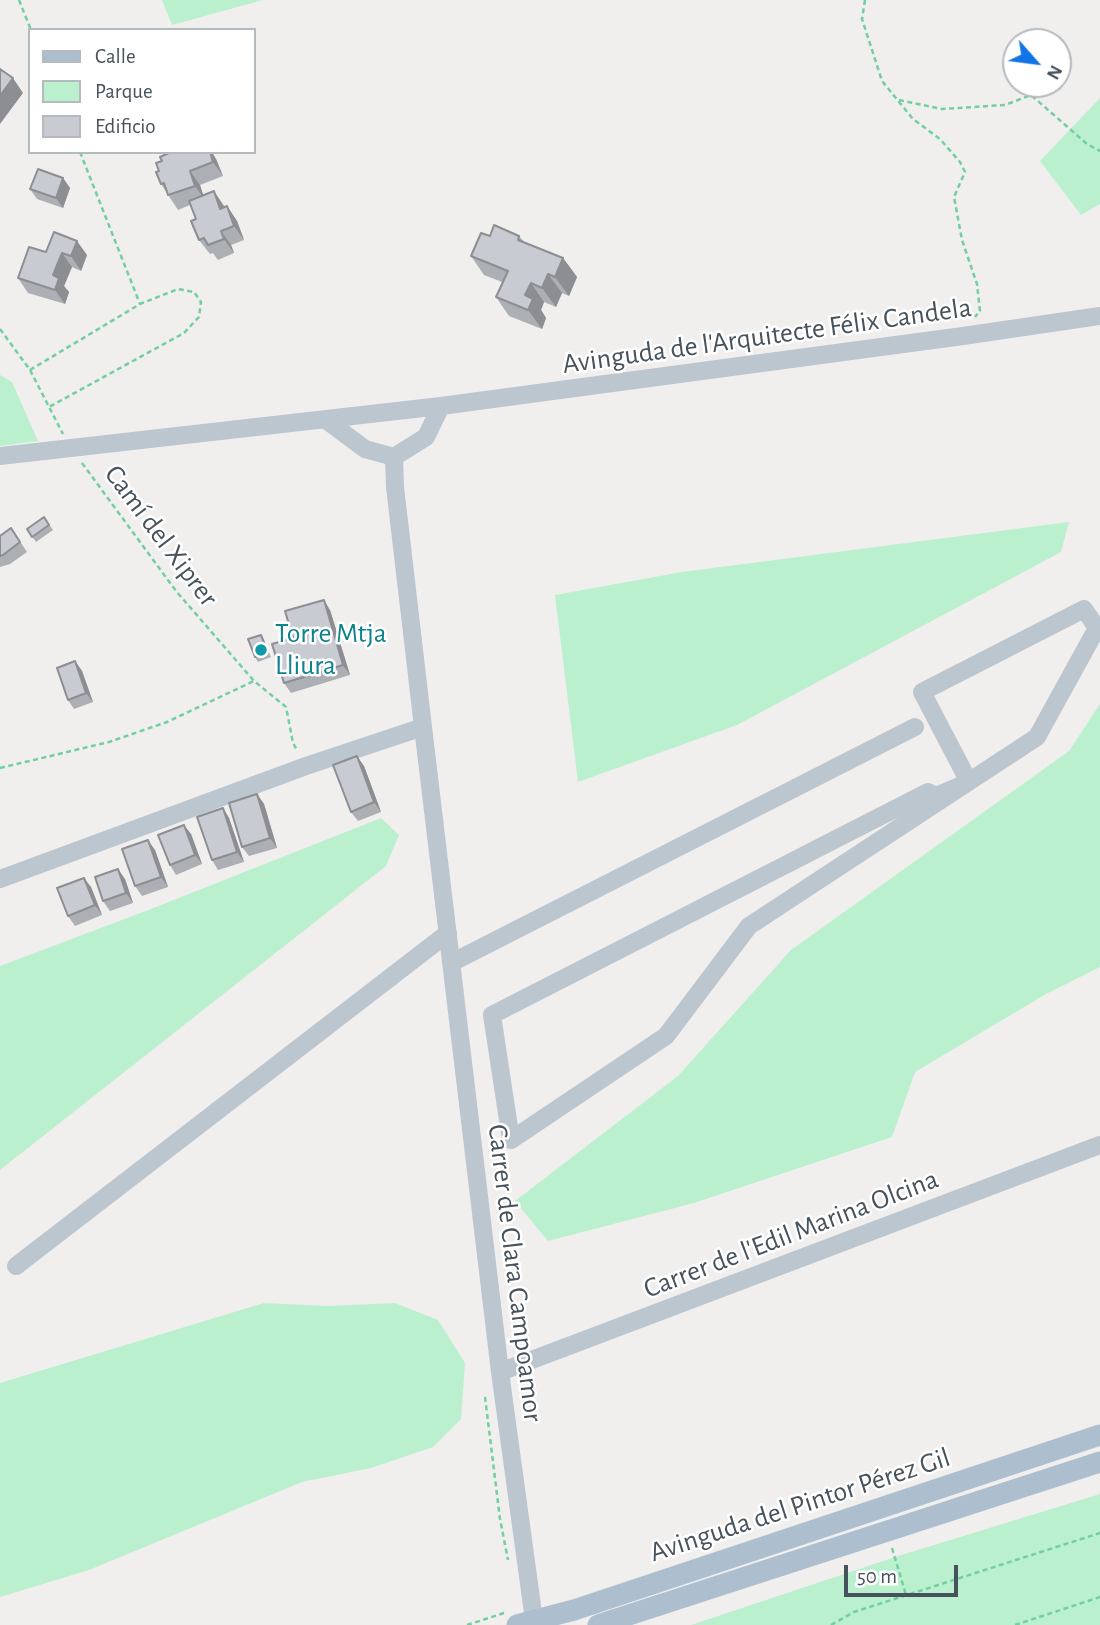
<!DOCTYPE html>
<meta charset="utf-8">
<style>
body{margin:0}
#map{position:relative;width:1100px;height:1625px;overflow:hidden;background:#f1eeee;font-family:"Alegreya Sans",sans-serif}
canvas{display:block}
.legend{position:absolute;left:28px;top:28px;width:228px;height:126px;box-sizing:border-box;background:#fff;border:2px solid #b5babe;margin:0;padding:9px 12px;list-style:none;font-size:21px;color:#46525c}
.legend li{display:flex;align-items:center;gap:14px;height:35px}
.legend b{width:35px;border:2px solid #b5babe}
.north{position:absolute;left:1002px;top:28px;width:70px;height:70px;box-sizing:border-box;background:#fff;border:2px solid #b5babe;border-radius:50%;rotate:118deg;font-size:19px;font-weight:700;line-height:28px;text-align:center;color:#46525c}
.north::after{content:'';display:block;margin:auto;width:24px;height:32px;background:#1275e7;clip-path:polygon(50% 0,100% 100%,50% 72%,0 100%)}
.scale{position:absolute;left:844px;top:1565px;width:114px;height:32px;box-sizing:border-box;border:4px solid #46525c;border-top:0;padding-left:9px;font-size:21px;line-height:24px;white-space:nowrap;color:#46525c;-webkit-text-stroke:5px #fff;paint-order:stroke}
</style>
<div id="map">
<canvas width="1100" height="1625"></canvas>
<ul class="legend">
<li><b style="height:9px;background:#adbfce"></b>Calle</li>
<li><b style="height:19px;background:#bbf0ce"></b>Parque</li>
<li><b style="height:19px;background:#c8cbd1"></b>Edificio</li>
</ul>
<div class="north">N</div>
<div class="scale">50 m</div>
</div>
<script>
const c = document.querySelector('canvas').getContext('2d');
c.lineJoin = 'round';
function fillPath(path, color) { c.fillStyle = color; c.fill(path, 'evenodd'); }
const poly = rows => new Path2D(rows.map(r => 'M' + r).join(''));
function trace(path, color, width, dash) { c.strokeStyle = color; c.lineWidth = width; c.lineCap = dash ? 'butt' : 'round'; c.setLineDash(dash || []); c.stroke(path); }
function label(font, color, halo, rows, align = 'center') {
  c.font = font + ' "Alegreya Sans",sans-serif'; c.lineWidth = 5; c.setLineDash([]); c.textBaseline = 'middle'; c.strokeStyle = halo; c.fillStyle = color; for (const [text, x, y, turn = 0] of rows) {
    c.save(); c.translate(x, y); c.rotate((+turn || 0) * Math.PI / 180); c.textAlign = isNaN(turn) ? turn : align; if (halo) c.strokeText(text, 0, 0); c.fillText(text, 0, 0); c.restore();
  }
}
fillPath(poly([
 [162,0,263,0,172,25],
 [1100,98,1100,204,1081,215,1040,161],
 [0,375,12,382,38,441,0,446],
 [1069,522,1061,552,737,725,578,782,555,595,682,572],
 [1100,704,1100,967,1046,994,915,1072,892,1137,694,1203,548,1241,515,1201,678,1076,791,950,1069,751],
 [381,818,399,835,386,866,0,1170,0,966,151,909],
 [264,1303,328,1306,395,1303,438,1320,465,1363,461,1419,433,1447,371,1468,302,1482,89,1570,0,1597,0,1383],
 [1100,1494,1100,1625,691,1625,895,1557]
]), '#bbf0ce');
trace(poly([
 [19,0,31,30],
 [865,0,862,19,882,81,913,119,940,139,960,162,965,172,954,197,962,240,977,284,980,311,975,317],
 [899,100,942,109,1005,105,1031,95,1087,144,1100,151],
 [80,152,140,304],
 [0,329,30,370,63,434],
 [30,370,140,304,178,289,194,292,201,302,199,317,184,333,49,407],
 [82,463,176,591,254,681,286,707,293,743,297,750],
 [0,768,109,742,167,722,254,681],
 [485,1397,500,1519,508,1560],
 [892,1548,906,1595],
 [467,1625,504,1613],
 [831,1625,854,1612,1100,1533],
 [1015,1625,1100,1597]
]), '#71d09e', 2.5, [5, 3.5]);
trace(poly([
 [326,420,365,449,394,457,426,437,441,406],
 [0,456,441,406,963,336,1100,316],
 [394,457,395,487,423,727,500,1372,534,1620,538,1625],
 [1084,609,1097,628,1037,737,749,926,666,1036,511,1140,492,1015,928,792,936,796,969,782,922,692,1084,609],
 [0,879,306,766,423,727],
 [451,963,915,727],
 [16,1266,448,933],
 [500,1372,1100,1145]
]), '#bcc6ce', 18);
trace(poly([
 [517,1625,574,1610,1100,1435],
 [598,1625,1100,1462]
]), '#adbfce', 21);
fillPath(poly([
 [216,159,223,176,200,185,203,196,224,207,227,206,237,221,244,240,231,245,234,253,218,260,213,253,210,254,199,240,196,219,190,205,178,210,161,184,159,171],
 [63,178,70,188,63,208,37,199,30,189],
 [490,236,519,236,525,243,563,258,577,277,569,296,562,293,556,307,544,302,541,310,546,318,542,329,509,316,496,297,502,282,484,275,471,256],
 [46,252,87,255,81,271,72,267,64,286,69,292,65,304,28,293,18,278],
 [44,517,53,530,36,542,27,529],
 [11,528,27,552,10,564,0,567,0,536],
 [330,610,350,675,291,693,284,683,293,638],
 [261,635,271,657,258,662,255,657],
 [75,661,82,671,93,702,74,709,68,700],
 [364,766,381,812,358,821,351,812],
 [257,794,264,804,277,848,249,856,242,847],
 [223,808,229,818,244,862,218,870,212,860],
 [191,834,202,864,176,875,170,865],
 [155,850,168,887,142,896,135,886],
 [125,879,133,903,110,911,103,901],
 [91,887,102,915,75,926,68,916]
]), '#acafb4');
fillPath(poly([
 [13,78,23,93,0,124,0,96],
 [210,152,212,152,216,159,223,176,213,162],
 [190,171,200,185,205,200,195,186],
 [63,178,70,188,63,208,56,198],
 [214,191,224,206,230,223,220,209],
 [227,206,237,221,244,240,234,226],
 [221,231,231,245,234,253,224,239],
 [77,241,87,255,81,271,71,256],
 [62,253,72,267,64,286,69,292,65,304,55,290,53,275],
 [563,258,577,277,569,296,555,277],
 [548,274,562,293,556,307,542,288],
 [531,283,544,302,541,310,546,318,542,329,528,310,525,295],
 [324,600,330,610,350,675,343,665],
 [75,661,82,671,93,702,86,693],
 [357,756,364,766,381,812,374,802],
 [257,794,264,804,277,848,270,838],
 [223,808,229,818,244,862,237,852],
 [184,825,191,834,202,864,195,855],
 [148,840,155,850,168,887,161,877],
 [118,869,125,879,133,903,126,893],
 [84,878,91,887,102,915,95,905]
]), '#8c8e92');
const building = poly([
 [0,69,13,78,0,96,0,69],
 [171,152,210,152,213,162,190,171,195,186,168,195,164,183,161,184,156,172,159,171,156,163,162,161,160,157,171,152],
 [38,169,63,178,56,198,30,189,38,169],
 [214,191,220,209,227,206,234,226,221,231,224,239,208,245,204,238,199,240,191,221,196,219,189,201,214,191],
 [494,225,519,236,518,240,563,258,555,277,548,274,542,288,531,283,525,295,533,299,528,310,496,297,508,271,471,256,481,233,490,236,494,225],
 [54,232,77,241,71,256,62,253,53,275,59,278,55,290,18,278,29,247,46,252,54,232],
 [44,517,49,525,32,537,27,529,44,517],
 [11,528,20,542,3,555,0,556,0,536,11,528],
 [324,600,343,665,284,683,272,644,293,638,285,611,324,600],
 [261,635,268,652,255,657,248,639,261,635],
 [75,661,86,693,68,700,57,668,75,661],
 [357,756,374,802,351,812,333,765,357,756],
 [257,794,270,838,242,847,229,803,257,794],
 [223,808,237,852,212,860,197,817,223,808],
 [184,825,195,855,170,865,158,835,184,825],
 [148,840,161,877,135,886,122,849,148,840],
 [118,869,126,893,103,901,95,877,118,869],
 [84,878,95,905,68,916,57,888,84,878]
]);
fillPath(building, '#c8cbd1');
trace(building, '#8c8e92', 2);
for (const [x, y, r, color] of [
 [261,650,7,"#0f9aa8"]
]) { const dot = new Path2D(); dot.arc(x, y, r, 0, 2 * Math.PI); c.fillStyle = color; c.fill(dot); trace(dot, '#fff', 2.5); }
label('28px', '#46525c', '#fff', [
 ["Avinguda de l'Arquitecte Félix Candela",767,336,-8],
 ["Camí del Xiprer",161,536,53],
 ["Carrer de l'Edil Marina Olcina",791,1234,-21],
 ["Carrer de Clara Campoamor",515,1273,83],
 ["Avinguda del Pintor Pérez Gil",800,1505,-18]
]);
label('28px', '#0d838f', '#fff', [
 ["Torre Mtja",275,634],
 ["Lliura",275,666]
], 'left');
</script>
